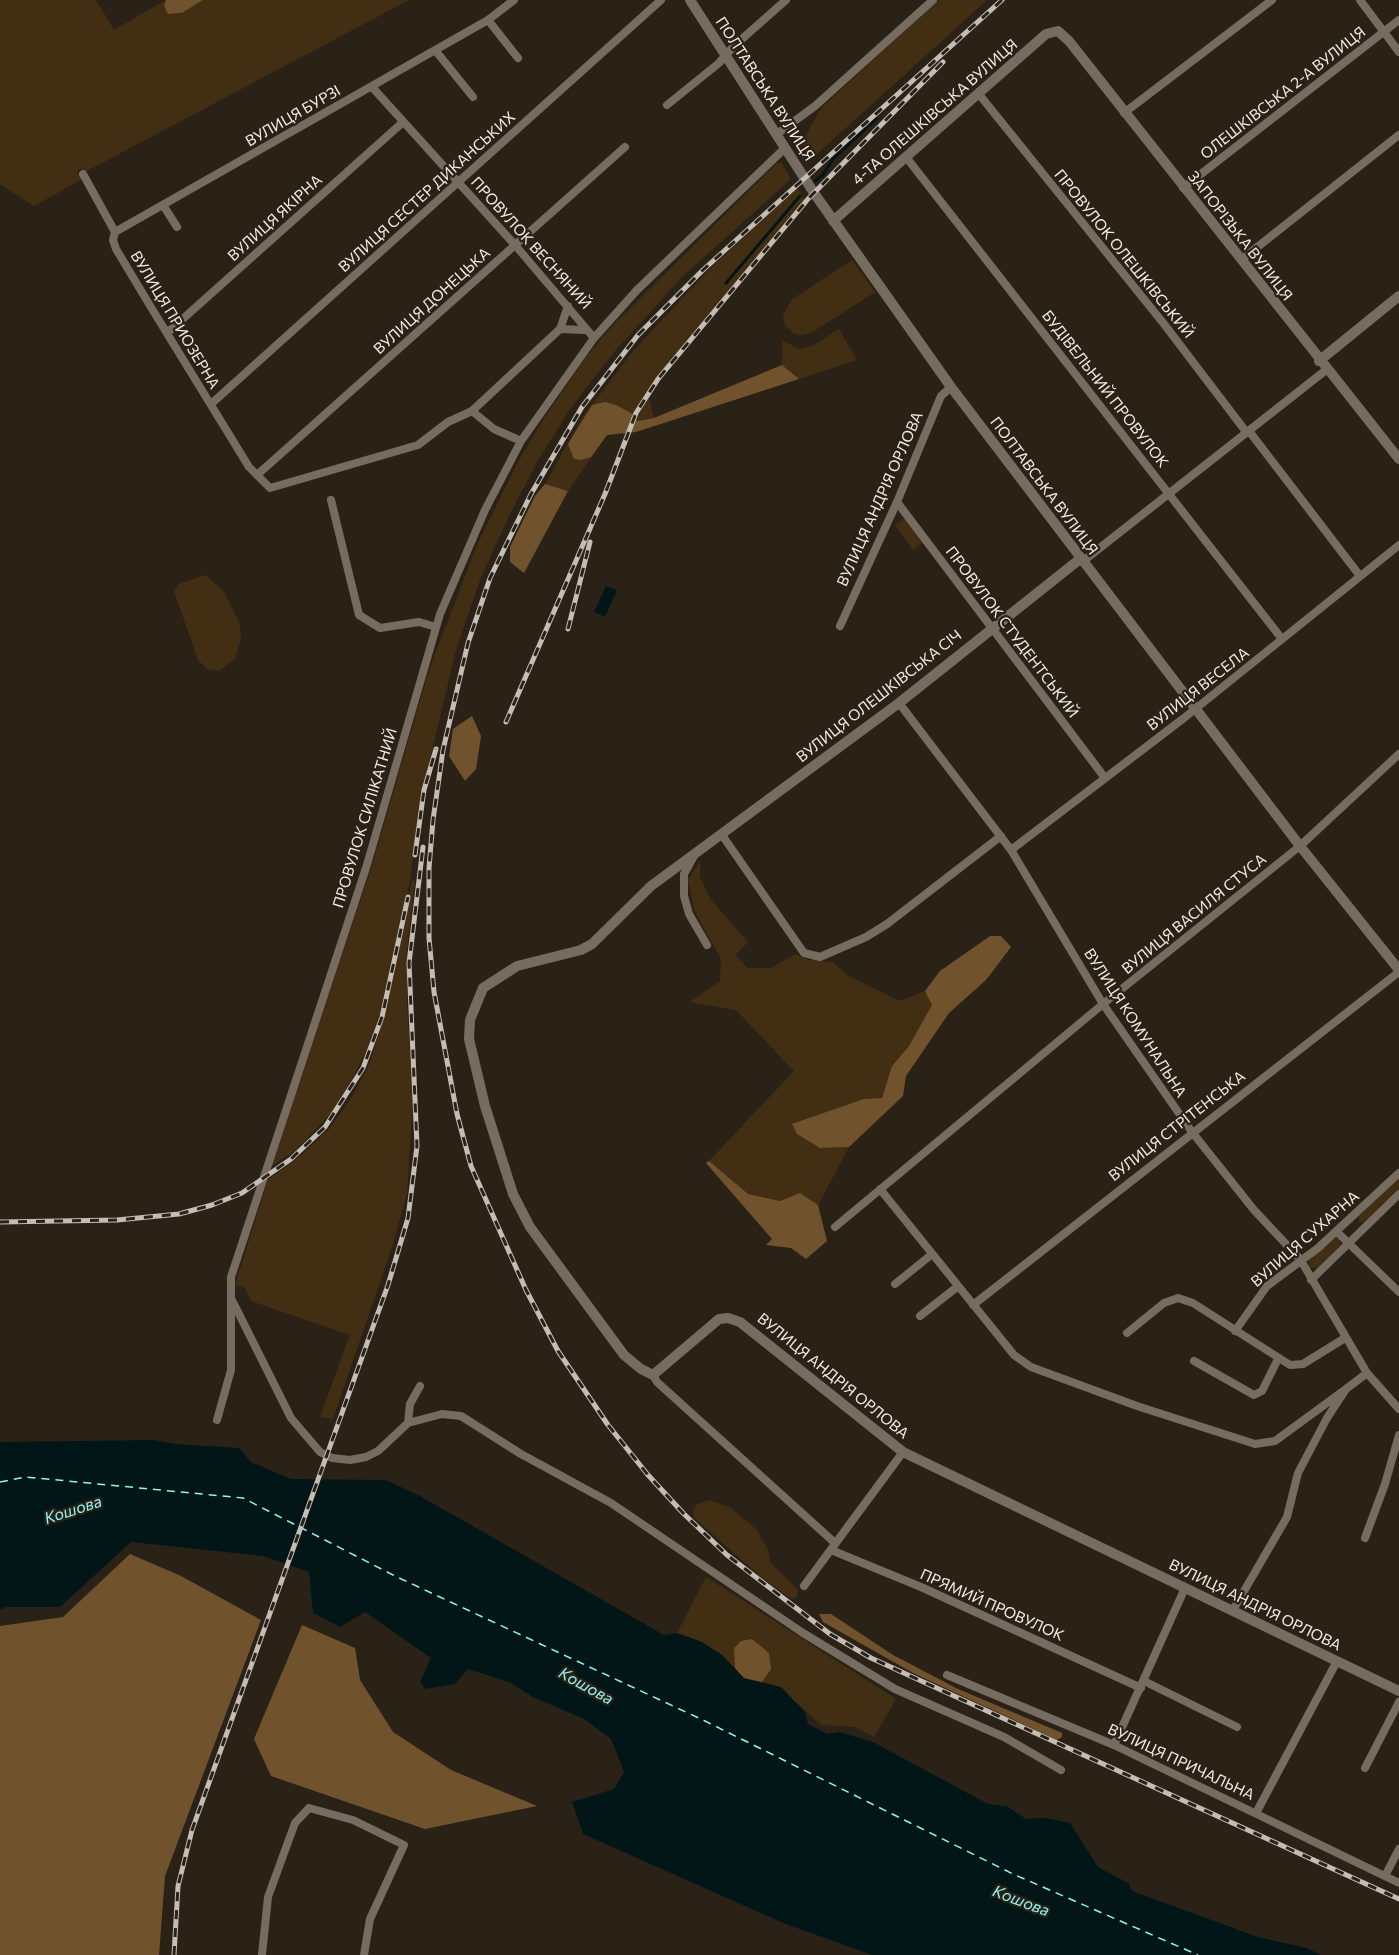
<!DOCTYPE html>
<meta charset="utf-8">
<style>
body{margin:0}
canvas{display:block;background:#2a2217}
</style>
<canvas width="1399" height="1955"></canvas>
<script>
const c = document.querySelector('canvas').getContext('2d');
c.lineJoin = 'round';
function fillPath(path, color) { c.fillStyle = color; c.fill(path, 'evenodd'); }
const poly = rows => new Path2D(rows.map(r => 'M' + r).join(''));
function trace(path, color, width, dash) { c.strokeStyle = color; c.lineWidth = width; c.lineCap = dash ? 'butt' : 'round'; c.setLineDash(dash || []); c.stroke(path); }
function label(font, color, halo, rows, align = 'center') {
  c.font = font + ' Commissioner,sans-serif'; c.lineWidth = 4.5; c.setLineDash([]); c.textBaseline = 'middle'; c.strokeStyle = halo; c.fillStyle = color; for (const [text, x, y, turn = 0] of rows) {
    c.save(); c.translate(x, y); c.rotate((+turn || 0) * Math.PI / 180); c.textAlign = isNaN(turn) ? turn : align; if (halo) c.strokeText(text, 0, 0); c.fillText(text, 0, 0); c.restore();
  }
}
fillPath(poly([
 [0,0,96,0,114,30,166,0,164,6,168,14,182,13,203,0,409,0,85,172,83,168,77,171,81,180,34,206,0,184],
 [939,0,987,0,806,164,797,151,821,108],
 [781,162,791,179,682,277,615,351,572,406,537,462,511,512,481,577,456,650,419,805,410,880,399,932,380,1012,367,1050,336,1108,297,1149,270,1167,371,869,429,670,477,545,518,462,543,420,586,357,612,326,777,163],
 [797,187,808,204,666,373,649,398,654,418,637,421,630,414,617,434,607,435,568,491,545,484,582,418,633,351,706,273],
 [852,260,875,292,811,333,801,335,793,333,785,325,783,316,791,300],
 [839,329,857,360,799,379,782,365,782,340,799,349,812,346],
 [905,518,922,543,913,550,895,525],
 [205,575,223,590,240,624,241,639,235,658,219,671,207,669,198,660,174,591,179,584],
 [700,861,700,877,711,900,748,942,735,955,748,968,771,968,796,954,808,960,832,962,847,975,900,1001,925,991,933,1005,909,1046,892,1066,882,1098,864,1099,820,1148,849,1147,818,1205,800,1194,780,1201,748,1194,709,1161,794,1071,736,1010,690,1002,720,981,721,959,695,912,688,880],
 [412,880,415,881,407,950,407,1007,413,1095,407,1194,392,1247,333,1419,320,1417,350,1335,251,1301,245,1288,235,1285,268,1180,299,1157,330,1128,352,1097,369,1065,387,1008],
 [1399,1179,1399,1188,1365,1221,1359,1223,1359,1216],
 [1337,1237,1341,1244,1318,1267,1309,1268,1309,1259],
 [710,1500,731,1508,756,1529,768,1550,770,1562,798,1590,796,1598,791,1599,759,1575,694,1518,693,1511,697,1504],
 [706,1577,896,1699,874,1737,855,1727,821,1725,798,1704,743,1679,722,1655,701,1642,677,1633]
]), '#422e13');
fillPath(poly([
 [166,0,203,0,182,13,168,14,164,6],
 [782,365,799,379,636,432,607,435,591,457,580,460,574,459,568,444,592,405,605,402,616,405,631,413,637,421,654,418],
 [545,484,568,491,524,573,510,562,510,547,535,496],
 [472,716,481,736,476,769,465,781,449,756,453,729],
 [990,936,1001,936,1011,947,986,980,949,1013,906,1076,903,1096,849,1147,820,1148,797,1134,792,1124,864,1099,882,1098,892,1066,909,1046,932,1005,925,991,940,971],
 [709,1161,748,1194,780,1201,800,1193,818,1205,827,1241,806,1259,791,1248,766,1245,772,1239,706,1163],
 [130,1554,181,1576,261,1620,165,1876,159,1955,0,1955,0,1626,63,1617],
 [819,1614,831,1614,893,1655,958,1689,1062,1733,1062,1737,1057,1740,913,1673,823,1622],
 [302,1625,355,1648,360,1680,393,1732,451,1770,537,1806,425,1829,271,1776,254,1739],
 [752,1639,769,1653,771,1669,762,1682,743,1679,735,1668,734,1648,741,1641]
]), '#70532d');
fillPath(poly([
 [606,586,617,590,605,617,594,612],
 [154,1440,176,1444,239,1448,251,1462,291,1479,386,1480,420,1496,664,1635,677,1633,702,1642,722,1655,744,1678,781,1687,805,1712,808,1724,827,1734,839,1732,873,1742,988,1804,1007,1806,1026,1819,1045,1818,1070,1823,1098,1867,1128,1883,1132,1891,1258,1937,1307,1948,1321,1955,872,1955,783,1923,583,1834,572,1802,614,1789,624,1772,611,1739,584,1719,533,1697,509,1682,468,1669,455,1684,425,1689,420,1682,431,1658,365,1612,340,1627,313,1613,309,1572,263,1556,131,1542,60,1607,6,1607,0,1610,0,1442]
]), '#031617');
fillPath(poly([
 [317,1477,322,1477,289,1568,285,1567]
]), '#2a2217');
trace(poly([
 [815,181,823,175,833,159,876,119],
 [726,283,800,196]
]), '#031617', 3);
trace(poly([
 [0,1482,26,1477,243,1498,395,1576,705,1721,1013,1874,1198,1955]
]), '#8ff6f7', 1.5, [8, 6]);
trace(poly([
 [1360,0,1399,52],
 [488,20,518,58],
 [435,50,473,97],
 [372,87,515,245,594,338],
 [978,93,1164,324,1247,433],
 [667,105,719,63,734,46,786,0],
 [1124,113,1272,0],
 [777,134,815,106,933,0],
 [906,157,1282,639],
 [83,174,115,232,113,240,116,249,149,304,249,467,270,488,418,445,448,422,472,411,560,329,584,330],
 [1183,188,1399,20],
 [163,205,177,227],
 [115,232,488,20,514,0],
 [1241,260,1399,135],
 [560,329,568,306],
 [167,333,402,123],
 [211,404,661,0],
 [472,411,494,429,521,441],
 [1249,431,1360,576],
 [257,475,625,147],
 [331,500,359,615,380,628,419,622,436,627],
 [897,502,1105,778],
 [1082,562,1326,370],
 [840,626,897,502,941,396,951,387],
 [899,703,1011,850,1103,1004,1192,1132,1254,1210,1300,1259,1367,1373,1399,1409],
 [722,835,804,953,820,957,866,937,887,924,1001,836],
 [1011,850,1184,718,1399,545],
 [694,856,684,874,684,896,689,914,707,945],
 [880,1189,1014,1355,1031,1367,1137,1406,1255,1444,1275,1441,1346,1389],
 [835,1227,1103,1004,1300,846,1399,754],
 [1336,1231,1399,1292],
 [1311,1280,1399,1194],
 [895,1284,931,1255],
 [233,1302,291,1418,320,1452,332,1458,350,1460,366,1457,378,1451,408,1423,442,1414,461,1416,521,1454,611,1503,803,1633,895,1689,1004,1737,1061,1770],
 [973,1305,1399,972],
 [920,1316,957,1287],
 [1235,1331,1267,1286,1318,1248,1399,1173],
 [1127,1333,1164,1303,1178,1298,1193,1303,1290,1365,1303,1364,1345,1338],
 [1194,1361,1254,1395,1262,1391,1278,1359],
 [653,1375,657,1382,835,1543],
 [217,1420,231,1370,231,1277,366,868,440,614,485,510,521,441,594,338,637,290,785,148],
 [408,1423,410,1404,420,1386],
 [1365,1538,1385,1484,1399,1435],
 [831,1550,921,1587,1141,1688],
 [804,1586,903,1452],
 [1233,1610,1287,1517,1298,1473,1327,1418,1346,1389,1367,1373],
 [947,1675,1114,1745,1399,1883],
 [1144,1681,1237,1727],
 [1114,1745,1185,1588],
 [1365,1768,1399,1702],
 [1256,1813,1337,1661],
 [1385,1876,1399,1849],
 [262,1955,268,1897,295,1823,309,1808,353,1820,404,1845,370,1919,364,1955]
]), '#776c60', 8);
trace(poly([
 [690,0,814,193,951,387,1300,846,1399,970],
 [833,221,1046,34,1058,31,1069,41,1399,459],
 [1319,361,1399,296],
 [1080,559,899,703,651,886,592,944,581,950,517,966,483,988,470,1020,469,1039,485,1106,513,1194,530,1227,624,1355,641,1369,653,1375,719,1319,728,1318,740,1322,903,1452,1399,1691]
]), '#776c60', 10);
const rail = poly([
 [1002,0,703,270,638,335,582,407,531,494,490,578,468,643,443,750,433,820,429,868,429,938,434,992,457,1114,471,1166,526,1290,558,1351,608,1425,648,1475,684,1514,727,1555,830,1634,871,1658,1399,1899],
 [568,629,590,542],
 [506,722,605,494,636,413,658,379,808,199,943,62],
 [415,855,424,790,436,749],
 [0,1222,117,1220,179,1214,212,1205,242,1193,291,1159,325,1127,363,1068,382,1017,408,897],
 [174,1955,178,1886,192,1830,388,1285,408,1218,417,1146,409,963,423,847]
]);
trace(rail, '#c4bdb6', 5);
trace(rail, '#2a2217', 3, [9]);
label('15px', '#f2ece5', '#2a2217', [
 ["ПОЛТАВСЬКА ВУЛИЦЯ",765,89,57],
 ["ОЛЕШКІВСЬКА 2-А ВУЛИЦЯ",1283,93,-38],
 ["4-ТА ОЛЕШКІВСЬКА ВУЛИЦЯ",935,112,-41],
 ["ВУЛИЦЯ БУРЗІ",293,116,-30],
 ["ВУЛИЦЯ СЕСТЕР ДИКАНСЬКИХ",427,192,-42],
 ["ВУЛИЦЯ ЯКІРНА",275,218,-42],
 ["ЗАПОРІЗЬКА ВУЛИЦЯ",1240,236,52],
 ["ПРОВУЛОК ВЕСНЯНИЙ",531,243,48],
 ["ПРОВУЛОК ОЛЕШКІВСЬКИЙ",1124,254,51],
 ["ВУЛИЦЯ ДОНЕЦЬКА",432,301,-42],
 ["ВУЛИЦЯ ПРИОЗЕРНА",175,320,59],
 ["БУДІВЕЛЬНИЙ ПРОВУЛОК",1105,389,52],
 ["ПОЛТАВСЬКА ВУЛИЦЯ",1044,486,53],
 ["ВУЛИЦЯ АНДРІЯ ОРЛОВА",880,499,-66],
 ["ПРОВУЛОК СТУДЕНТСЬКИЙ",1012,632,53],
 ["ВУЛИЦЯ ВЕСЕЛА",1198,689,-38],
 ["ВУЛИЦЯ ОЛЕШКІВСЬКА СІЧ",879,696,-38],
 ["ПРОВУЛОК СИЛІКАТНИЙ",365,818,-73],
 ["ВУЛИЦЯ ВАСИЛЯ СТУСА",1194,914,-39],
 ["ВУЛИЦЯ КОМУНАЛЬНА",1135,1023,57],
 ["ВУЛИЦЯ СТРІТЕНСЬКА",1177,1126,-38],
 ["ВУЛИЦЯ СУХАРНА",1305,1239,-41],
 ["ВУЛИЦЯ АНДРІЯ ОРЛОВА",833,1376,39],
 ["ПРЯМИЙ ПРОВУЛОК",992,1605,24],
 ["ВУЛИЦЯ АНДРІЯ ОРЛОВА",1255,1605,26],
 ["ВУЛИЦЯ ПРИЧАЛЬНА",1181,1762,25]
]);
label('italic 16px', '#8ff6f7', '#2a2217', [
 ["Кошова",73,1510,-18],
 ["Кошова",586,1686,29],
 ["Кошова",1021,1901,21]
]);
</script>
